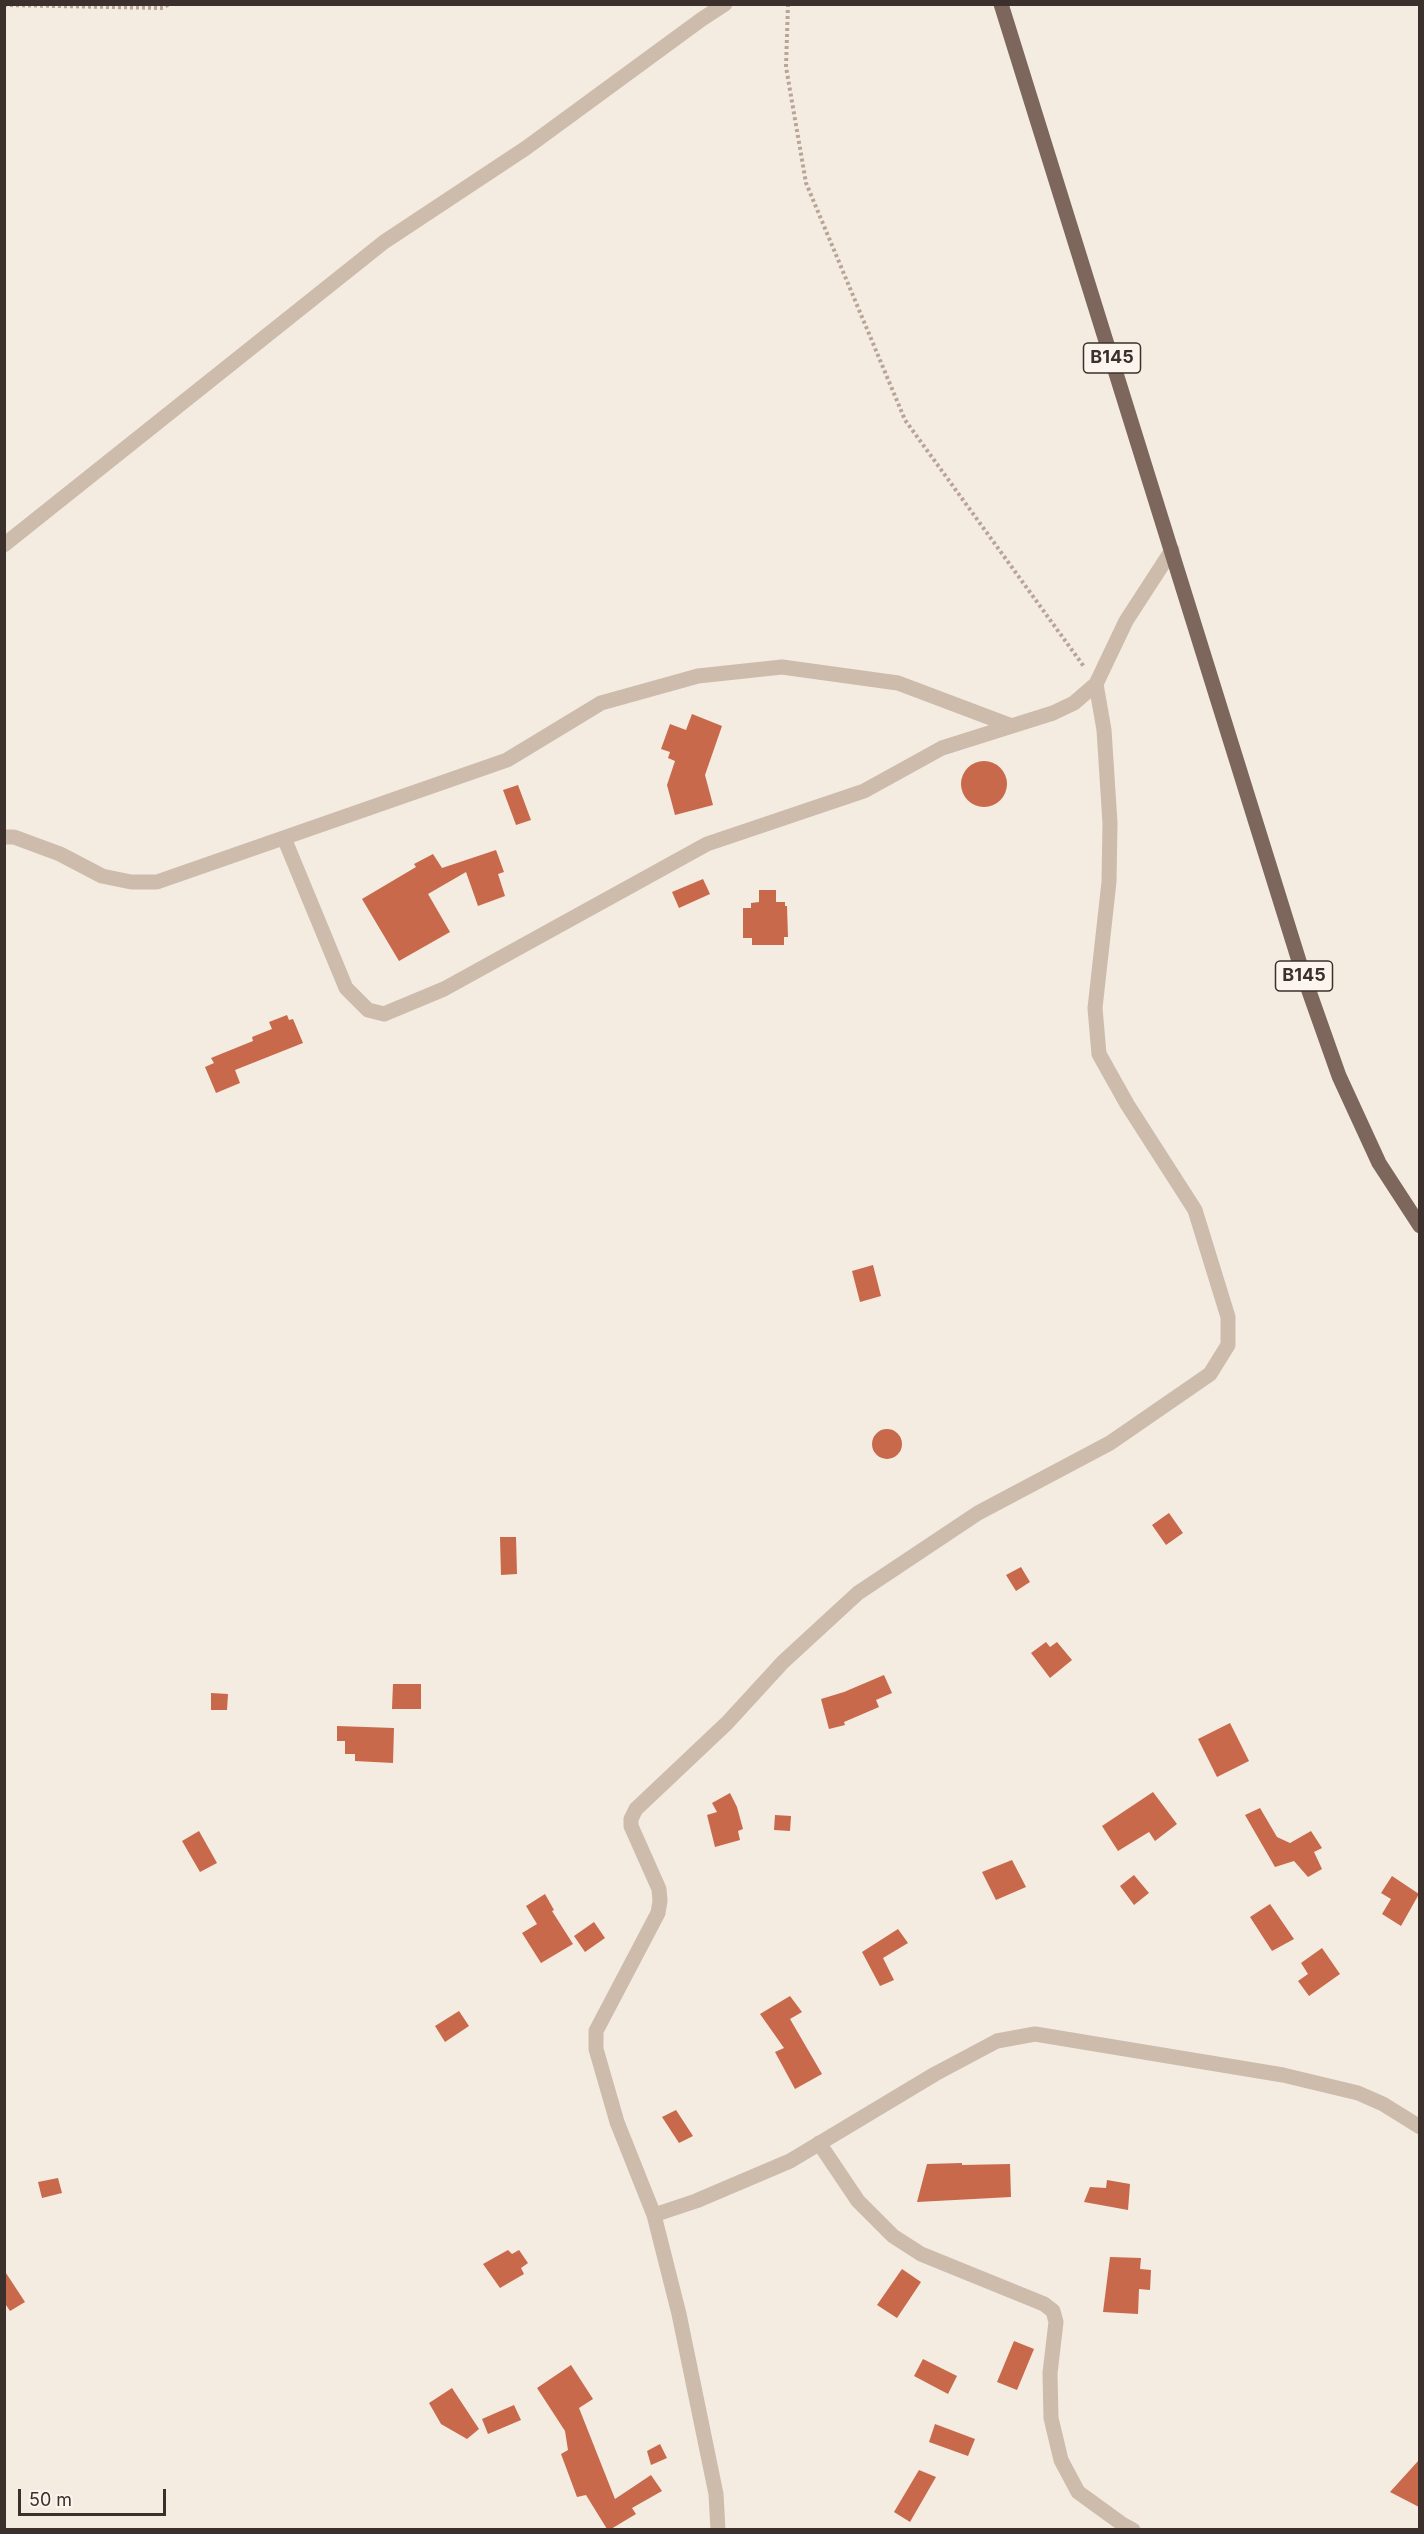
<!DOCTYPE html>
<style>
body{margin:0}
#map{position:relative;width:1424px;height:2534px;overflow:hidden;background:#f4ebe1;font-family:Inter,sans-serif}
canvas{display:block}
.frame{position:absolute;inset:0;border:6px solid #3b302b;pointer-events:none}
.scale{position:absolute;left:18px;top:2489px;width:148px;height:27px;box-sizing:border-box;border:3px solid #3b302b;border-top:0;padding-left:8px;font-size:18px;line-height:21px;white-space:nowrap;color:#3b302b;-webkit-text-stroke:4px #fbf5ee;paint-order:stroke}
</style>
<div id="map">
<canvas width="1424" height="2534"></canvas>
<div class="frame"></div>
<div class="scale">50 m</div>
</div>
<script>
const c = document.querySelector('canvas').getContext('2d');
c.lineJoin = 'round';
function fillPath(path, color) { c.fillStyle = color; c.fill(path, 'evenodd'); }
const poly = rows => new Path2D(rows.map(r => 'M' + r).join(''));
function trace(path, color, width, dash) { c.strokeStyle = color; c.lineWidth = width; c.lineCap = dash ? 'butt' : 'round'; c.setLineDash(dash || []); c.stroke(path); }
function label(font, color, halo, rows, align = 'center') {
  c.font = font + ' Inter,sans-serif'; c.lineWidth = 5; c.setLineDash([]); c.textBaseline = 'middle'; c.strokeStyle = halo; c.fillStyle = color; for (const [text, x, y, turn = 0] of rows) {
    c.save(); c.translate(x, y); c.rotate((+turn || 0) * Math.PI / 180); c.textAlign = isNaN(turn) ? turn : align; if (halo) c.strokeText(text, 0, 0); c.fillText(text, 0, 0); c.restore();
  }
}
fillPath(poly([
 [692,714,722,726,705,775,713,805,675,815,667,785,675,761,668,758,670,752,661,749,670,724,686,730],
 '961 784a23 23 0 1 1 46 0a23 23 0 1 1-46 0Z',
 [518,785,531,820,516,825,503,790],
 [496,850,504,872,498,874,505,896,478,906,466,872,428,894,450,932,399,961,362,899,416,867,414,864,433,854,442,868],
 [703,879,710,894,679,908,672,892],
 [759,890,776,890,776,902,785,902,785,906,787,906,788,937,784,937,784,945,752,945,752,938,743,938,743,908,751,908,751,903,759,902],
 [287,1015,289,1020,293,1019,303,1043,235,1070,240,1083,216,1093,205,1067,214,1063,211,1058,253,1041,252,1037,272,1029,269,1022],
 [873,1265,881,1296,860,1302,852,1271],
 '872 1444a15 15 0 1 1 30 0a15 15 0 1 1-30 0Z',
 [1169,1513,1183,1533,1166,1545,1152,1525],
 [500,1537,516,1537,517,1574,501,1575],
 [1021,1567,1030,1582,1016,1591,1006,1575],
 [1046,1642,1050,1647,1057,1642,1072,1660,1050,1678,1031,1653],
 [884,1675,892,1693,876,1700,879,1707,844,1722,845,1725,829,1729,821,1699,844,1692],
 [393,1684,421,1684,421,1709,392,1709],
 [211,1693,228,1694,227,1710,211,1710],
 [1230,1723,1249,1761,1217,1777,1198,1739],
 [337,1726,394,1728,393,1763,355,1761,355,1754,345,1754,345,1741,337,1741],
 [1153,1792,1177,1824,1155,1841,1149,1832,1118,1851,1102,1826],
 [730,1793,737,1807,743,1829,738,1831,740,1840,715,1847,707,1815,717,1812,712,1803],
 [1260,1808,1277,1837,1290,1843,1311,1831,1322,1848,1314,1852,1322,1869,1308,1877,1294,1861,1275,1867,1245,1815],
 [775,1815,791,1816,790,1831,774,1830],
 [199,1831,217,1863,200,1872,182,1841],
 [1012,1860,1026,1887,996,1900,982,1872],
 [1134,1875,1149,1893,1134,1905,1120,1886],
 [1392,1876,1419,1894,1401,1926,1382,1914,1391,1899,1381,1893],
 [545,1894,554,1910,552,1911,573,1944,541,1963,522,1933,537,1924,526,1906],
 [1270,1904,1294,1939,1272,1951,1250,1917],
 [594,1922,605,1938,585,1952,574,1936],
 [898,1929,908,1943,883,1958,894,1980,880,1986,862,1952],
 [1322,1948,1340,1974,1309,1996,1298,1981,1308,1974,1301,1963],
 [790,1996,802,2012,790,2019,822,2074,795,2089,775,2052,784,2048,760,2014],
 [459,2011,469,2026,445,2042,435,2026],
 [676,2110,693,2136,679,2143,662,2117],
 [962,2163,962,2165,1010,2164,1011,2197,917,2202,927,2164],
 [58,2178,62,2193,42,2198,38,2182],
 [1107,2180,1130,2184,1128,2210,1084,2202,1090,2187,1106,2188],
 [508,2250,512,2254,519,2250,528,2263,521,2268,524,2274,500,2288,483,2264],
 [1110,2257,1141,2258,1140,2269,1151,2270,1150,2290,1139,2289,1138,2314,1103,2312],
 [902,2269,921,2282,897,2318,877,2305],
 [4,2270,25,2302,10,2311,4,2302],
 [1014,2341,1034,2349,1017,2390,997,2382],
 [923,2359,957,2376,948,2394,914,2376],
 [571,2365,593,2399,579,2408,615,2499,651,2475,662,2491,632,2508,636,2514,611,2529,607,2529,586,2495,577,2497,561,2454,568,2450,565,2431,537,2388],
 [452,2388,479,2429,467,2439,441,2424,429,2403],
 [514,2405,521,2420,488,2434,482,2419],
 [935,2424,975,2439,968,2456,929,2442],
 [660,2444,667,2458,651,2465,647,2451],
 [1419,2460,1419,2507,1390,2492],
 [919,2470,936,2477,910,2522,894,2512]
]), '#c8694b');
trace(poly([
 [788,4,786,67,806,183,905,420,1085,668],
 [4,5,163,8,169,4]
]), '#b9a596', 4, [3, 3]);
trace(poly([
 [4,545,384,242,526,148,702,19,725,4],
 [4,837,14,837,60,854,102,876,131,882,157,882,507,760,601,703,698,676,782,667,898,683,1012,726],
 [284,838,346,988,368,1010,384,1014,444,989,707,844,864,791,942,748,1053,713,1074,703,1096,684,1126,621,1172,550],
 [819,2143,858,2201,893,2236,921,2254,1044,2304,1053,2311,1056,2322,1050,2373,1051,2418,1061,2460,1078,2492,1122,2524,1133,2530],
 [654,2215,696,2201,790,2161,935,2074,997,2041,1035,2034,1283,2075,1358,2093,1383,2104,1420,2127],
 [718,2530,716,2494,679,2314,654,2215,617,2122,596,2049,596,2031,658,1913,660,1901,659,1889,631,1826,631,1819,636,1809,727,1723,783,1662,858,1593,978,1513,1110,1443,1210,1374,1228,1345,1228,1317,1195,1210,1127,1104,1099,1054,1095,1008,1109,882,1110,823,1104,730,1096,684]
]), '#cdbbac', 15);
trace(poly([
 [1001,4,1304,977,1339,1076,1379,1163,1420,1226]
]), '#7d675c', 15);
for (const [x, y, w] of [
 [1112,358,57],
 [1304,976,57]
]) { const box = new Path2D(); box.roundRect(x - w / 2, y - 15, w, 30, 4.5); c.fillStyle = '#fbf5ee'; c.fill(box); trace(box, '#3b302b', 1.5); }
label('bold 18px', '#3b302b', null, [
 ["B145",1112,358],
 ["B145",1304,976]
]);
</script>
